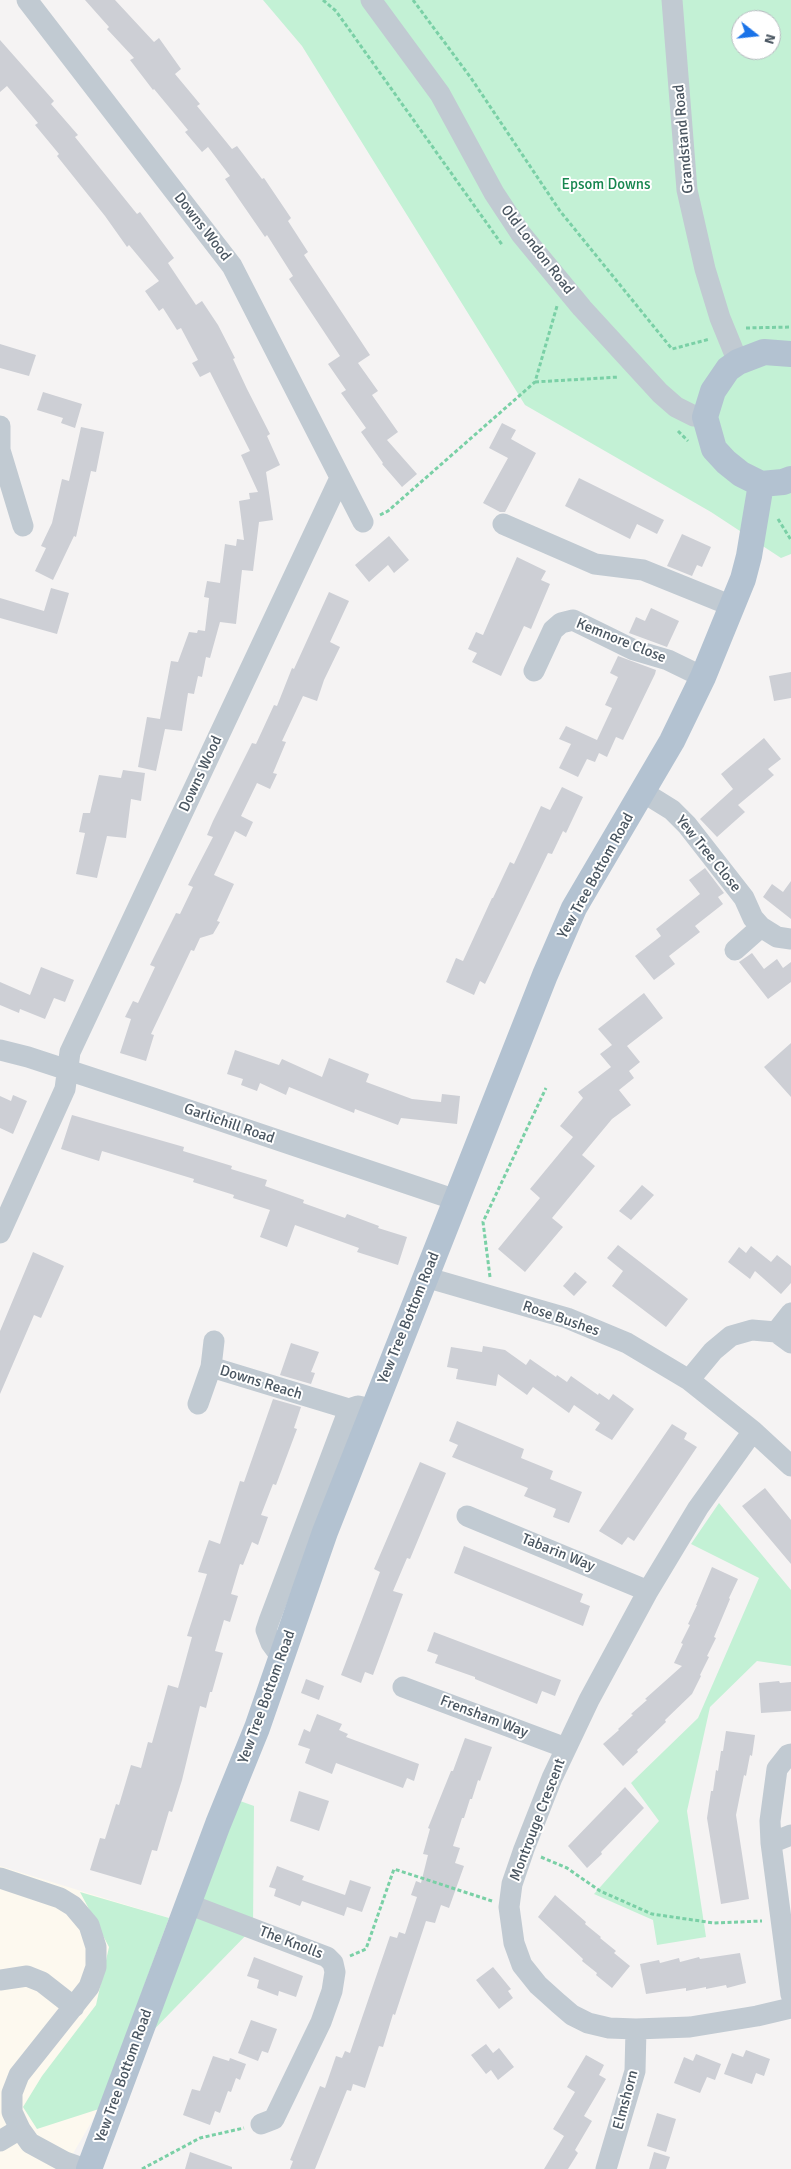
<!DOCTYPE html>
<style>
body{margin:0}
#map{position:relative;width:791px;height:2169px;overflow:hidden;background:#f5f3f3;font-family:Signika,sans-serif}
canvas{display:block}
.north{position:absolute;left:731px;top:10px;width:50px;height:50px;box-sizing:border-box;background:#fff;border:1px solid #b7bbc0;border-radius:50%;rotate:106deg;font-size:14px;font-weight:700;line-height:20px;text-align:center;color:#4a5661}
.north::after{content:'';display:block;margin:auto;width:18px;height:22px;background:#1a73e8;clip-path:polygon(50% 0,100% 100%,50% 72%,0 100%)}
</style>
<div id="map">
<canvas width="791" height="2169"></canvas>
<div class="north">N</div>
</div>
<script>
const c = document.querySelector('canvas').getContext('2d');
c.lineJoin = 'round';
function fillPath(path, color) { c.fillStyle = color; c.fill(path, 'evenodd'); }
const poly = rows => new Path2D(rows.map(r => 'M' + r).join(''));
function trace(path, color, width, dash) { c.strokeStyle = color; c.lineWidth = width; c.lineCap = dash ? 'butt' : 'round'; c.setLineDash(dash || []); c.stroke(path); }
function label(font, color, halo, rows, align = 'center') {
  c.font = font + ' Signika,sans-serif'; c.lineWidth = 4; c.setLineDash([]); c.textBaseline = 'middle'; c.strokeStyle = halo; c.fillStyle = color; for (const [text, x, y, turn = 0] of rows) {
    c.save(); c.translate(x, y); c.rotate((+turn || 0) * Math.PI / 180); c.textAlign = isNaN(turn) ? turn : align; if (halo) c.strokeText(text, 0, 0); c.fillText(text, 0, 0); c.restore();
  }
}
fillPath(poly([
 [0,1866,169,1918,99,2109,64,2169,0,2169]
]), '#fdf9ef');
fillPath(poly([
 [263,0,791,0,791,554,781,558,711,512,525,405,302,46],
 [741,20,771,20,771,50,741,50],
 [719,1503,791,1590,791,1666,757,1661,710,1707,687,1811,706,1937,657,1945,653,1920,594,1894,659,1821,631,1783,698,1718,759,1578,691,1544],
 [229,1797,254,1806,253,1928,134,2050],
 [80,1892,169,1918,99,2109,37,2129,23,2107,42,2076,96,2005,109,1947]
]), '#c3f1d5');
fillPath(poly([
 [85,0,115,0,154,42,159,38,181,69,175,74,200,104,197,106,232,149,237,146,262,179,264,178,291,218,288,221,308,252,304,255,370,355,358,363,378,391,372,395,398,432,387,440,417,474,402,487,382,464,383,463,361,432,366,428,341,393,346,390,328,364,340,356,289,279,293,276,267,235,265,237,225,179,230,176,208,147,202,152,185,132,188,130,154,89,153,90,130,60,134,58,107,29,109,27],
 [0,40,54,101,51,104,78,135,75,137,137,214,140,212,174,258,168,263,196,305,202,301,218,325,235,358,233,359,247,389,270,434,267,436,280,465,266,472,273,520,259,522,253,571,242,570,236,624,220,622,210,658,206,657,202,677,198,676,194,694,188,693,182,731,165,729,156,771,138,767,147,717,160,719,171,661,178,662,189,632,197,633,198,630,205,631,209,598,204,597,207,581,220,583,225,544,236,546,237,539,244,540,239,501,250,499,249,493,258,492,241,455,250,451,210,372,200,377,192,363,198,360,181,328,177,330,163,308,159,311,145,291,159,281,129,245,127,247,105,216,57,156,59,154,35,125,38,123,7,86,0,92],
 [0,344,36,355,29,376,0,368],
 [43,392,82,404,75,428,61,423,63,418,37,410],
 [502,423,516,430,511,439,536,453,505,512,500,512,483,503,508,458,489,448],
 [81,427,104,432,96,472,91,471,76,537,74,536,53,580,35,571,46,548,41,546,52,523,62,479,69,481],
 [579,478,664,520,657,534,637,524,630,539,565,506],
 [682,534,711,547,702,567,697,565,692,576,667,566],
 [389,536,409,560,394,573,388,565,369,582,355,565],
 [517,557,546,571,541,580,550,584,531,629,524,626,501,676,472,662,477,653,468,649,476,632,483,635],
 [51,588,69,593,57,634,0,618,0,598,44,611],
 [329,592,349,601,330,642,340,647,324,680,317,701,303,696,282,741,286,742,273,773,277,774,270,789,257,783,241,816,253,822,246,837,235,831,214,875,234,884,217,921,220,922,213,934,200,938,194,951,191,950,151,1034,154,1035,146,1061,120,1053,131,1019,125,1017,133,1001,138,1003,155,967,150,965,176,913,180,914,193,887,188,885,213,837,207,835,213,821,252,743,256,744,274,705,277,706,292,668,294,669],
 [651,608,679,621,667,647,629,633,636,617,645,621],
 [618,656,656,670,655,674,623,740,616,737,607,757,599,753,595,762,587,759,578,777,559,768,571,744,559,739,566,726,597,740,612,708,605,705,618,677,610,673],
 [791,672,791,698,774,701,769,676],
 [764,738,781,759,768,769,774,775,738,805,745,812,717,837,700,819,733,789,721,774],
 [123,770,145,773,141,801,131,799,126,838,107,836,97,878,76,874,85,833,79,832,83,813,90,813,99,775,121,778],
 [562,787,583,797,566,833,563,831,552,854,548,853,485,984,480,981,474,995,446,982,456,958,463,961,492,898,493,898,510,862,514,864,541,806,550,810],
 [705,868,724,893,718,897,723,904,695,926,700,932,669,956,675,964,654,980,635,956,661,936,656,929,700,894,689,880],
 [791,881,791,919,763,897,772,884,783,892],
 [752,953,764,969,777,959,783,968,791,962,791,982,768,999,739,962],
 [41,967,74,980,65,1002,54,998,45,1019,20,1009,19,1013,0,1005,0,982,30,995],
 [644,993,663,1018,627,1046,640,1062,629,1071,634,1078,619,1090,631,1105,612,1119,582,1155,595,1166,552,1218,563,1227,525,1272,498,1249,540,1198,530,1189,573,1137,560,1126,583,1098,578,1092,611,1067,600,1054,612,1045,598,1029],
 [791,1043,791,1097,764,1067],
 [235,1050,279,1065,282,1059,322,1077,329,1058,369,1074,366,1082,412,1099,441,1102,442,1094,460,1096,457,1124,401,1118,398,1125,355,1109,354,1113,289,1087,286,1095,260,1083,257,1091,241,1085,243,1079,227,1074],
 [13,1095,27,1101,13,1134,0,1128,0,1096,11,1101],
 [72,1115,184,1147,183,1151,232,1166,231,1169,267,1180,265,1186,304,1200,303,1203,345,1218,347,1214,379,1226,378,1228,407,1237,398,1265,357,1252,359,1248,295,1225,287,1247,260,1237,270,1210,233,1198,234,1195,193,1182,194,1179,102,1151,99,1161,61,1149],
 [642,1185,654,1195,631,1220,619,1211],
 [618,1245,688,1299,666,1327,612,1286,623,1271,607,1258],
 [751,1246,771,1262,777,1255,791,1266,791,1283,781,1294,755,1271,750,1279,728,1262,739,1247,746,1253],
 [33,1252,64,1266,41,1318,34,1315,0,1394,0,1331],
 [575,1272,587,1282,574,1296,563,1286],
 [291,1343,319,1352,311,1372,315,1373,311,1384,280,1375],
 [483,1346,505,1350,526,1365,530,1359,556,1377,557,1375,567,1382,571,1376,598,1395,599,1393,609,1400,613,1394,634,1409,612,1440,595,1430,600,1423,574,1405,569,1413,533,1387,527,1395,498,1374,496,1386,456,1379,458,1369,447,1367,451,1347,482,1352],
 [273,1399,301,1407,294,1428,297,1429,276,1485,273,1484,261,1515,268,1517,258,1545,252,1542,243,1565,240,1564,231,1594,238,1596,230,1622,224,1620,215,1651,223,1653,212,1692,210,1692,206,1708,200,1706,182,1780,172,1812,169,1811,157,1851,152,1850,141,1885,90,1870,100,1838,105,1839,116,1804,119,1805,131,1765,141,1768,148,1742,152,1743,168,1685,178,1688,192,1637,187,1636,207,1574,198,1572,209,1540,220,1544,240,1481,244,1482],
 [457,1421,524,1449,521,1458,553,1471,550,1479,582,1492,569,1523,553,1517,556,1509,524,1496,528,1488,452,1457,458,1445,449,1441],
 [672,1424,687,1433,684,1439,697,1447,634,1541,628,1537,622,1545,599,1531],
 [420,1462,446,1473,410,1559,407,1558,393,1591,403,1594,373,1675,365,1672,361,1683,341,1675,380,1572,374,1569],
 [765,1488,791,1520,791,1564,742,1506],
 [464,1546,583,1594,580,1602,590,1606,583,1626,454,1573],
 [712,1567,738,1579,729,1598,730,1599,714,1637,716,1638,707,1656,709,1657,700,1675,701,1676,692,1694,665,1720,666,1722,637,1750,638,1752,623,1766,603,1744,619,1730,618,1729,633,1715,631,1714,647,1700,645,1699,682,1666,674,1663,683,1644,681,1643,690,1625,688,1624,697,1605,696,1605],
 [434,1632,561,1680,555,1696,542,1691,537,1704,475,1679,475,1677,435,1663,438,1655,427,1651],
 [306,1679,324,1686,319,1700,301,1693],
 [779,1681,780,1683,791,1682,791,1711,761,1713,759,1683],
 [317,1714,342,1724,339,1730,348,1734,346,1737,419,1764,414,1781,407,1778,403,1788,336,1763,332,1774,305,1763,310,1749,298,1745,304,1729,310,1732],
 [726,1731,755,1735,752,1756,750,1755,746,1776,744,1775,736,1815,749,1899,721,1904,707,1818,711,1791,713,1791,716,1770,718,1771,721,1751,723,1751],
 [465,1738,492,1747,480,1781,478,1780,472,1799,470,1799,464,1818,462,1818,453,1846,460,1848,455,1863,464,1866,449,1908,441,1905,435,1923,426,1921,395,2015,393,2014,383,2047,379,2046,365,2088,353,2084,351,2091,347,2090,315,2169,290,2169,293,2161,290,2160,320,2086,325,2088,336,2056,342,2058,345,2051,350,2053,390,1936,397,1938,399,1932,405,1934,417,1897,411,1895,416,1881,421,1883,428,1855,423,1854,430,1829,428,1828,451,1771,453,1771],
 [625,1787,644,1808,601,1852,602,1854,587,1868,568,1846],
 [299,1791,329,1801,319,1831,290,1821],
 [277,1866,304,1876,302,1880,345,1895,350,1880,371,1887,362,1912,347,1907,344,1916,302,1901,300,1906,274,1896,276,1889,269,1887],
 [555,1895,586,1922,585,1924,601,1937,600,1938,616,1951,614,1953,630,1966,612,1988,596,1975,597,1973,582,1961,583,1959,538,1917],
 [740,1953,746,1983,727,1988,726,1985,706,1989,706,1987,686,1991,686,1988,646,1994,640,1964,659,1960,660,1963,679,1958,680,1962,699,1957,700,1959],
 [254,1957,303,1976,296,1997,279,1991,278,1996,257,1988,259,1980,247,1976],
 [493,1967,511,1989,508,1991,513,1998,499,2009,476,1980],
 [251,2020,277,2029,268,2053,262,2051,258,2061,238,2053],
 [486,2044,493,2053,499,2048,514,2067,498,2080,491,2070,486,2074,471,2055],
 [746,2050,770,2059,764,2076,756,2073,752,2084,724,2074,732,2053,743,2057],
 [696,2054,721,2064,715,2080,707,2077,700,2093,674,2083,684,2057,693,2061],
 [586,2055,604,2065,599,2075,606,2079,584,2116,592,2121,575,2150,578,2153,568,2169,544,2169,564,2136,553,2129,575,2092,567,2087],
 [213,2056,229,2061,230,2058,246,2064,240,2080,236,2078,231,2092,228,2091,220,2113,215,2111,210,2125,183,2115,192,2089,200,2091],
 [657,2113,676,2119,666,2152,647,2146],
 [190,2152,232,2167,232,2169,185,2169],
 [654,2152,670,2157,666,2169,649,2169]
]), '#cdcfd5');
trace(poly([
 [323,0,336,11,503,246],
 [413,0,471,78,560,211,672,349,710,339],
 [746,328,791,327],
 [535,382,619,377],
 [678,431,688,441],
 [380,515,388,511,535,382,557,306],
 [778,519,791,540],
 [490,1277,483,1222,546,1088],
 [541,1857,567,1868,600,1891,652,1914,714,1923,762,1921],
 [350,1956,366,1949,394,1869,492,1901],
 [142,2169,200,2138,244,2128]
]), '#7ad0a6', 3, [4, 2.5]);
trace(poly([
 [27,0,232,266,363,522],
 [371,0,440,94,494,193,521,234,582,308,660,393,676,407,694,416,705,417],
 [672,0,687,190,705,269,720,318,738,362],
 [0,426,0,450,23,526],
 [503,524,595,564,643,570,732,606],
 [534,671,553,630,561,623,573,620,634,650,668,660,703,677],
 [643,792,672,810,687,825,744,898,753,918,761,927,735,950],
 [761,927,777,937,791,939],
 [0,1050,28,1057,153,1098,456,1200],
 [0,1233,65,1089,70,1052,340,478],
 [425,1277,567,1318,627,1343,689,1380,753,1431,791,1466],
 [776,1332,791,1313],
 [211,1367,214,1341],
 [689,1380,713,1351,731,1336,752,1330,776,1332,791,1343],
 [198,1404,211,1367,349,1409],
 [753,1431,698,1508,648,1591,589,1700,552,1778,524,1849,512,1884,509,1907,514,1943,522,1965,538,1985,558,2003,572,2015,588,2023,609,2028,636,2029,690,2027,757,2016,791,2008],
 [467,1516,648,1591],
 [282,1658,271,1643,266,1630,269,1621,349,1409,358,1406,372,1409],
 [403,1687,566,1748],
 [791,1754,788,1755,777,1769,770,1821,771,1843,791,1995],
 [771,1843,791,1835],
 [0,1878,60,1898,73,1906,89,1925,96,1947,96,1967,89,1987,19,2075,12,2093,12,2112,20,2129,30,2143,65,2162,85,2169],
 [188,1904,327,1957,333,1963,335,1972,332,1991,321,2022,274,2119,261,2124],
 [0,1980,27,1976,42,1982,74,2007],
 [0,2141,20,2129],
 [606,2169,635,2071,636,2029]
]), '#c1cad2', 21);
trace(poly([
 [791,354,764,352,738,362,728,369,713,391,705,417,714,449,726,462,741,474,761,484,783,482,791,479],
 [89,2169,218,1824,257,1728,325,1532,545,975,574,908,672,741,703,677,743,579,749,556,761,484]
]), '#b3c2d1', 26);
label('15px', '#4a5661', '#fff', [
 ["Grandstand Road",684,139,-95],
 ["Downs Wood",202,227,52],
 ["Old London Road",537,250,52],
 ["Kemnore Close",621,641,22],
 ["Downs Wood",201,774,-65],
 ["Yew Tree Close",708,854,51],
 ["Yew Tree Bottom Road",596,876,-61],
 ["Garlichill Road",229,1124,19],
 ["Yew Tree Bottom Road",409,1318,-68],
 ["Rose Bushes",561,1319,19],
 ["Downs Reach",261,1383,17],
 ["Tabarin Way",558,1553,22],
 ["Yew Tree Bottom Road",267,1697,-70],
 ["Frensham Way",484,1717,21],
 ["Montrouge Crescent",538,1820,-69],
 ["The Knolls",291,1943,21],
 ["Yew Tree Bottom Road",124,2076,-70],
 ["Elmshorn",626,2100,-75]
]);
label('15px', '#17864f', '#fff', [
 ["Epsom Downs",606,185]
]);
</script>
